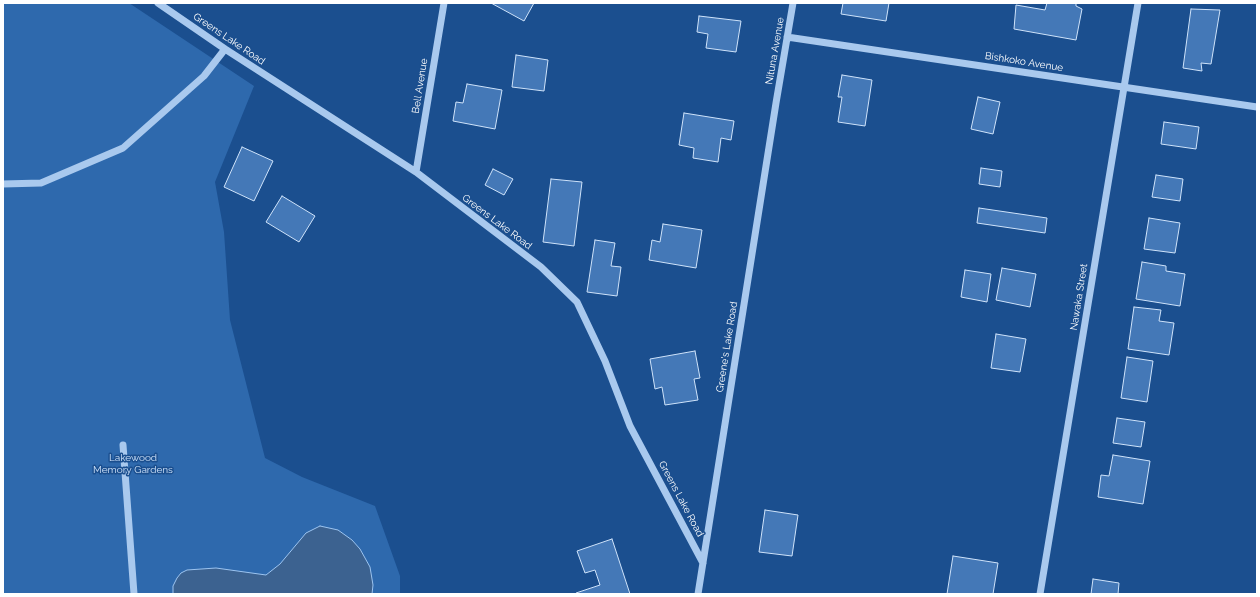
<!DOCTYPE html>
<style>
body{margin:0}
#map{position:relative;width:1260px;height:597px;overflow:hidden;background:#1b4f8f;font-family:Raleway,sans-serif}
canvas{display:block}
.frame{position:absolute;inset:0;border:4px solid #fff;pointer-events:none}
</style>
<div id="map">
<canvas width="1260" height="597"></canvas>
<div class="frame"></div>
</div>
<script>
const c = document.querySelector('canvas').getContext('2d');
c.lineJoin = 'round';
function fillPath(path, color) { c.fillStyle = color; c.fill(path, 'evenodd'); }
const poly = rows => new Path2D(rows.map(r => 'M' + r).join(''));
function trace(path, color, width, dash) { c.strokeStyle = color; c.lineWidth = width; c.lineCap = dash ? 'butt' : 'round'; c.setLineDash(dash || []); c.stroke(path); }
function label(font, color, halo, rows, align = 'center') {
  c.font = font + ' Raleway,sans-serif'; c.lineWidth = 3; c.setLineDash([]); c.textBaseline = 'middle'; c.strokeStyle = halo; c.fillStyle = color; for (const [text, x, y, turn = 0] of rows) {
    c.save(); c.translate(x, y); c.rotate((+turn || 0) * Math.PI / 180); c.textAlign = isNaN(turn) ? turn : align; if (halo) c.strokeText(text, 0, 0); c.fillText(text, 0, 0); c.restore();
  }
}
fillPath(poly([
 [3,3,129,3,254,86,215,182,224,232,230,320,265,458,302,477,375,506,400,576,400,594,3,594]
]), '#2e69ad');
const water = poly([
 [320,526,338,530,352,540,360,549,370,567,373,585,372,594,173,594,173,586,177,578,181,573,187,570,216,568,266,575,280,564,306,533,320,526]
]);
fillPath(water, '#3c6290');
trace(water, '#9cc4f0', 1);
const building = poly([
 [491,3,534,3,524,21,491,3],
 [843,3,889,3,886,21,841,14,843,3],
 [1047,3,1076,3,1076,6,1082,9,1076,40,1014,29,1016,5,1045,10,1047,3],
 [1191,9,1220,10,1211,64,1201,63,1202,71,1183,68,1191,9],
 [699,16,741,21,736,52,706,48,708,34,697,32,699,16],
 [516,55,548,60,544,91,512,87,516,55],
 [842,75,872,80,865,126,838,122,842,97,838,97,842,75],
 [467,84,502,90,495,129,453,121,456,102,463,103,467,84],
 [978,97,1000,102,993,134,971,129,978,97],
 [684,113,734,121,731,140,721,138,718,162,693,158,694,148,679,145,684,113],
 [1164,122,1199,127,1196,149,1161,144,1164,122],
 [242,147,273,161,254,201,224,187,242,147],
 [981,168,1002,171,1000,187,979,184,981,168],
 [493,169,513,179,504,195,485,185,493,169],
 [1156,175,1183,179,1180,201,1152,197,1156,175],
 [551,179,582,182,574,246,543,242,551,179],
 [282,196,315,216,299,242,266,222,282,196],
 [979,208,1047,218,1045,233,977,223,979,208],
 [1149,218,1180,223,1175,253,1144,249,1149,218],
 [663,224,702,230,696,268,649,260,652,240,660,242,663,224],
 [595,240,615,243,611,266,621,267,617,296,587,292,595,240],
 [1142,262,1166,266,1166,271,1185,274,1180,306,1136,299,1142,262],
 [1002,268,1036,274,1030,307,996,300,1002,268],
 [965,270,991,274,987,302,961,297,965,270],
 [1134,307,1161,310,1159,321,1174,323,1169,355,1128,349,1134,307],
 [996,334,1026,339,1020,372,991,368,996,334],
 [695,351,700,378,694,379,698,400,665,405,662,387,655,389,650,359,695,351],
 [1127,357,1153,361,1147,402,1121,398,1127,357],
 [1117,418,1145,422,1141,447,1113,443,1117,418],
 [1113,455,1150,461,1143,504,1098,497,1101,475,1109,476,1113,455],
 [765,510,798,515,792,556,759,552,765,510],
 [612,539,630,594,577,594,576,593,600,585,595,570,585,573,577,551,612,539],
 [953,556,998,563,993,594,947,594,953,556],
 [1093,579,1119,583,1118,594,1091,594,1093,579]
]);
fillPath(building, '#4478b7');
trace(building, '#cfe3fa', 1);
trace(poly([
 [158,3,225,49,416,172,541,267,577,302,605,361,630,426,703,563],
 [787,37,1257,107],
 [416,172,444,3],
 [3,184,41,183,123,148,204,76,225,49],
 [123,445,134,594],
 [698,594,776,103,793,3],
 [1040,594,1138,3]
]), '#a9c9ee', 7);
label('10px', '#fff', '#1b4f8f', [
 ["Greens Lake Road",229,39,34],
 ["Nituna Avenue",775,51,-80],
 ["Bishkoko Avenue",1024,62,9],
 ["Bell Avenue",420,86,-81],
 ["Greens Lake Road",497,222,37],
 ["Nawaka Street",1079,297,-81],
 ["Greene's Lake Road",727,347,-81],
 ["Greens Lake Road",681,499,62]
]);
label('10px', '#cfe3fa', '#1b4f8f', [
 ["Lakewood",133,458],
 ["Memory Gardens",133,470]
]);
</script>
